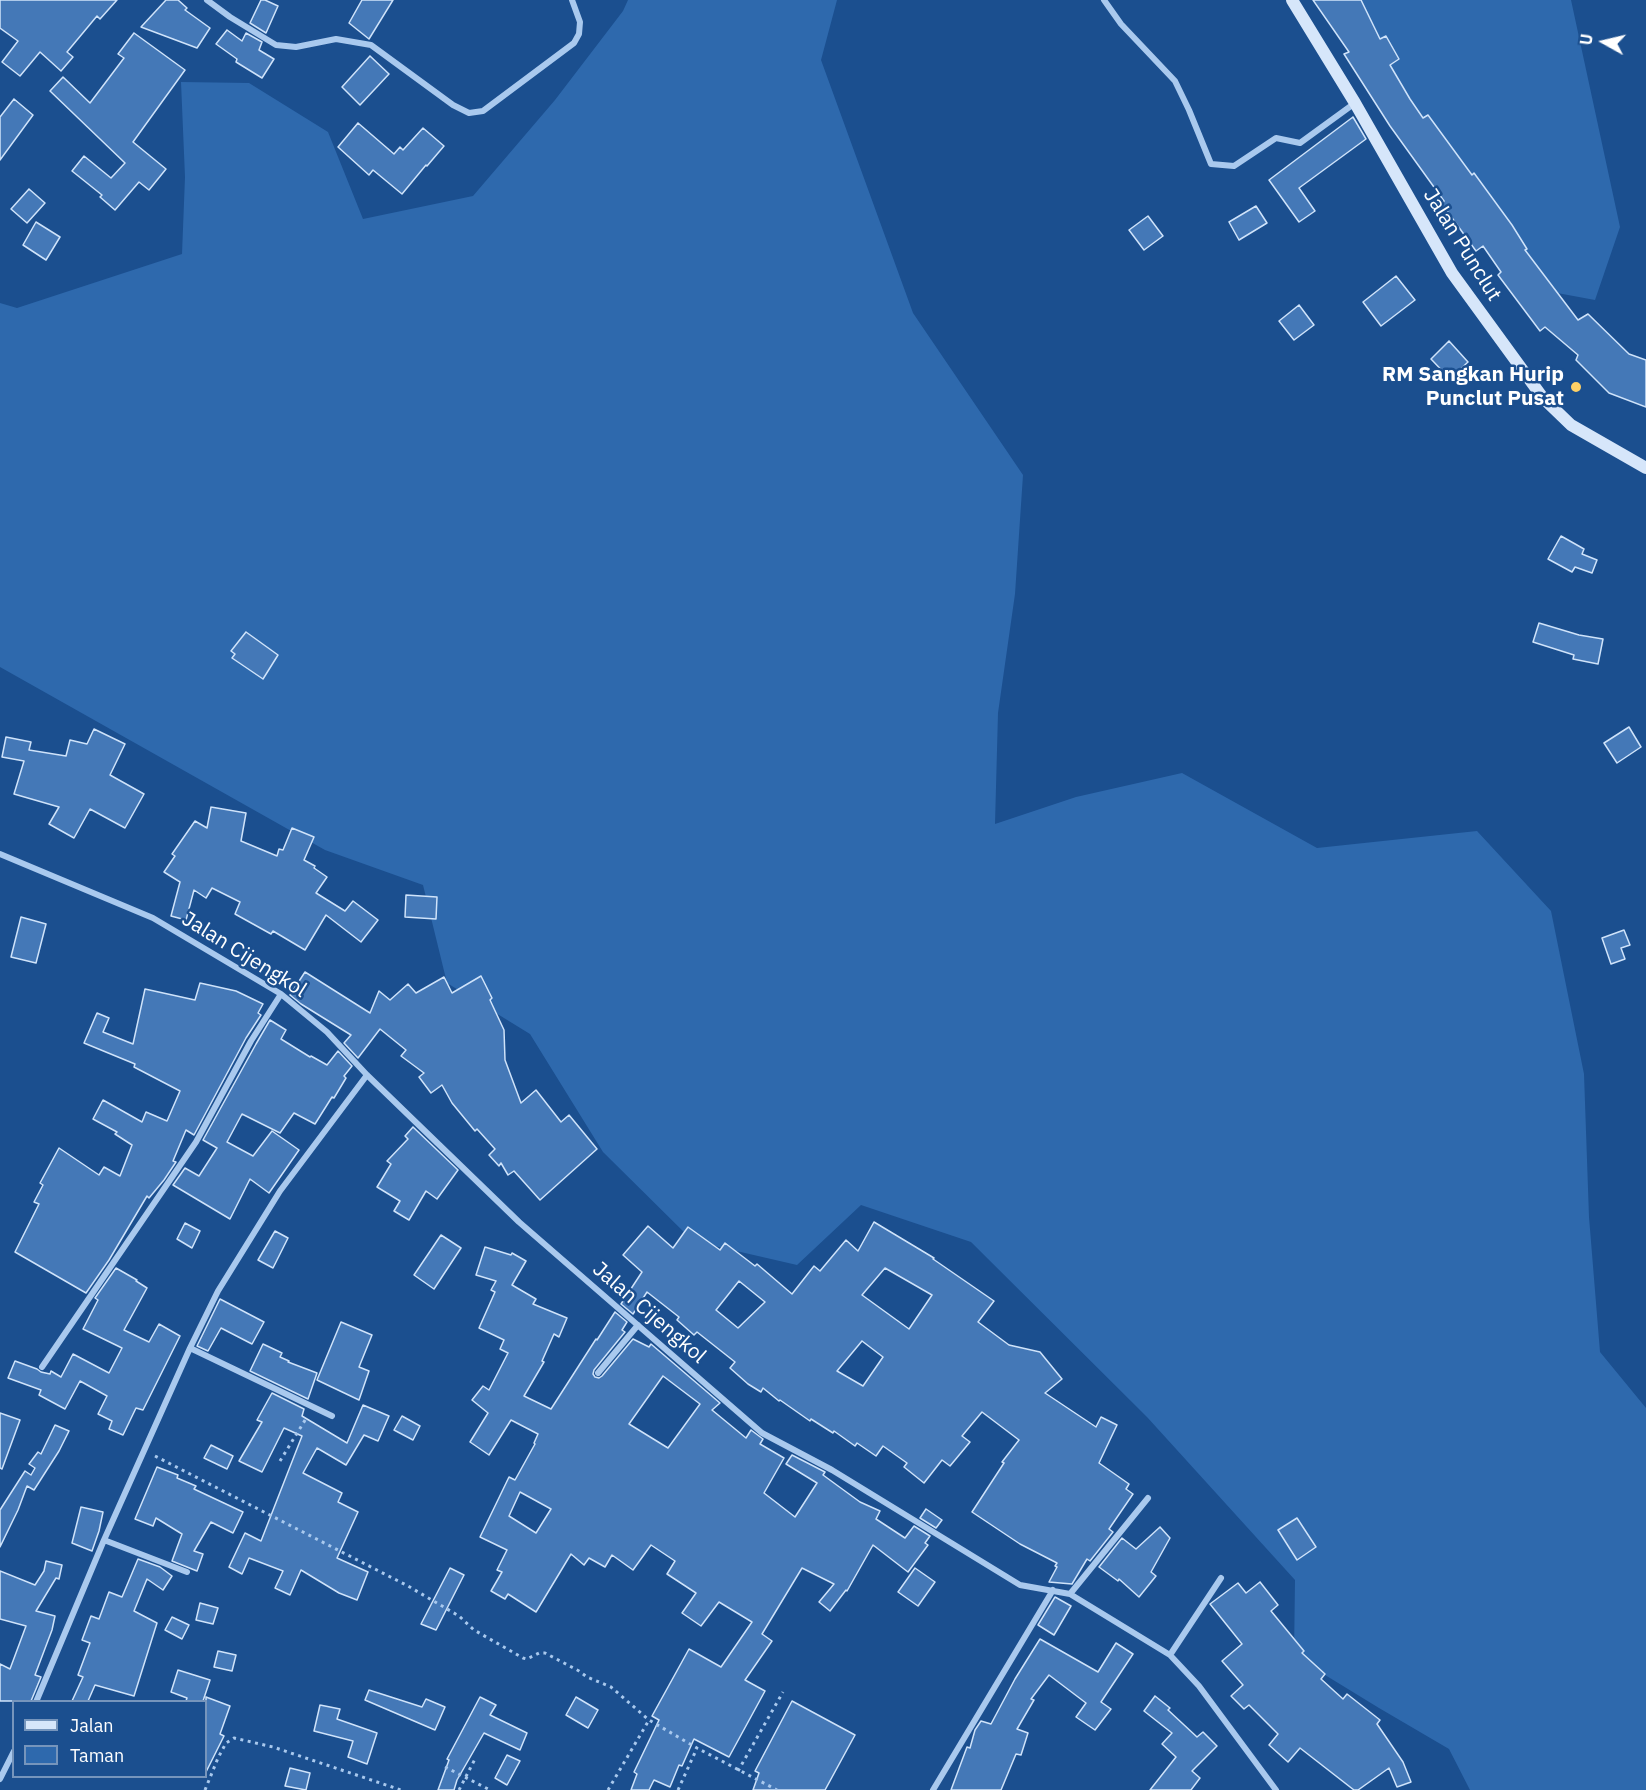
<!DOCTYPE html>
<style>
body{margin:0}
#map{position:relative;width:1646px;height:1790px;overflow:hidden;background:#1b4f8f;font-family:"IBM Plex Sans",sans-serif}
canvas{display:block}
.legend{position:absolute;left:12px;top:1700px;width:195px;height:78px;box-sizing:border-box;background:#1b4f8f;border:2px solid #7695bc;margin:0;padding:8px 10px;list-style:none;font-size:18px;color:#fff}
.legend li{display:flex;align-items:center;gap:12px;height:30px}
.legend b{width:30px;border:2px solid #7695bc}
.north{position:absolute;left:1574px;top:12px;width:60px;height:60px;-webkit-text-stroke:4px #1b4f8f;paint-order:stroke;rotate:278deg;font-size:16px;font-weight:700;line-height:24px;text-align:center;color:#fff}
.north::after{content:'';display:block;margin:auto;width:21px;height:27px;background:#fff;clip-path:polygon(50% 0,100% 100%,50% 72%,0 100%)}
</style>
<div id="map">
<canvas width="1646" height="1790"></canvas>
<ul class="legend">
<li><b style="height:8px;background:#d6e6fa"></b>Jalan</li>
<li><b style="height:16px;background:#2e69ad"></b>Taman</li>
</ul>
<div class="north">U</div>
</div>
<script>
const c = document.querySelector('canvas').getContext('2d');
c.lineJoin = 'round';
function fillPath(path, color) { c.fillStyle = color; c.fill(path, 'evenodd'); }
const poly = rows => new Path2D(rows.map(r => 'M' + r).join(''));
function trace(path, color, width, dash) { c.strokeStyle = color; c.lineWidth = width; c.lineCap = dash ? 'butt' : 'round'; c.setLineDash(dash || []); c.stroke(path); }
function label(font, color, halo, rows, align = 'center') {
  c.font = font + ' "IBM Plex Sans",sans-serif'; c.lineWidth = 5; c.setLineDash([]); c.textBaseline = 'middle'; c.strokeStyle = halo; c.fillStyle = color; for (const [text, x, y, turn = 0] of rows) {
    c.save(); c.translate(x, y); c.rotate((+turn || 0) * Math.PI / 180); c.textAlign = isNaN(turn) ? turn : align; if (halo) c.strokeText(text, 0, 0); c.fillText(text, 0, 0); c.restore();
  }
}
fillPath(poly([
 [628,0,837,0,821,60,913,313,1023,475,1015,594,998,713,995,824,1076,797,1182,773,1317,848,1477,831,1551,911,1584,1074,1589,1217,1600,1352,1646,1408,1646,1790,1470,1790,1449,1749,1379,1708,1294,1656,1295,1580,1147,1417,971,1242,861,1205,797,1265,693,1241,603,1152,530,1034,447,983,423,885,325,850,0,667,0,303,17,308,182,254,185,177,181,82,249,83,328,132,363,219,473,196,555,100,623,11],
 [1353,0,1571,0,1620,227,1595,300,1541,290,1432,138]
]), '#2e69ad');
const building = poly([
 [0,0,117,0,100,19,97,16,67,52,73,57,61,71,40,52,20,76,2,62,18,41,0,28,0,0],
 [166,0,178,0,187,8,185,10,210,28,197,48,141,27,166,0],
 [261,0,265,0,278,6,266,33,250,23,261,0],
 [362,0,393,0,369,39,349,23,362,0],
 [1313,0,1361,0,1380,39,1386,36,1399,59,1390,65,1410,99,1423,118,1428,115,1472,175,1474,173,1512,225,1527,249,1525,250,1578,320,1588,314,1629,354,1646,360,1646,407,1609,393,1576,360,1578,355,1545,327,1540,331,1498,275,1501,272,1483,246,1476,251,1442,204,1444,201,1390,126,1344,54,1349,52,1313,0],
 [227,30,242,41,246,33,262,42,259,50,274,59,262,78,236,62,237,59,216,44,227,30],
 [134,33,185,70,133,142,166,169,149,190,139,182,115,210,100,197,102,195,72,171,84,156,111,178,125,163,50,91,63,77,90,103,124,58,118,54,134,33],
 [370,56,389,74,360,105,342,87,370,56],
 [14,99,33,115,0,160,0,117,14,99],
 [1353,117,1366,139,1299,188,1315,211,1299,222,1269,180,1353,117],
 [358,123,394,154,400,147,403,150,423,128,444,146,427,166,426,165,402,194,373,170,369,175,338,147,358,123],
 [29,189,45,203,27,223,11,209,29,189],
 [1256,206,1267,223,1239,240,1229,222,1256,206],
 [1148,216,1163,236,1144,250,1129,230,1148,216],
 [36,222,60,237,46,260,23,245,36,222],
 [1396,276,1415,300,1381,326,1363,302,1396,276],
 [1299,305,1314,325,1294,340,1279,321,1299,305],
 [1449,341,1468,362,1450,379,1431,359,1449,341],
 [1561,536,1584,549,1582,554,1597,560,1592,573,1575,567,1572,572,1548,559,1561,536],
 [1539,623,1579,635,1603,639,1598,664,1573,659,1574,655,1533,642,1539,623],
 [246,632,278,655,263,679,232,658,235,654,231,651,246,632],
 [1629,727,1641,747,1617,763,1604,743,1629,727],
 [94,729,125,744,110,775,144,794,125,828,90,809,74,838,49,824,59,807,14,794,24,761,2,757,6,737,31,742,29,750,66,756,70,740,87,744,94,729],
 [211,807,246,813,241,841,277,856,279,849,283,850,292,828,314,837,304,860,315,866,314,868,327,877,316,893,345,911,353,901,378,920,361,942,326,915,305,950,273,931,271,934,235,914,240,902,212,888,206,898,194,890,186,920,171,916,180,882,164,872,175,856,172,854,195,821,207,828,211,807],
 [406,895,437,897,436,919,405,917,406,895],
 [21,917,46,924,36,963,11,957,21,917],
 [1624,930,1630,945,1621,948,1625,959,1611,964,1602,938,1624,930],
 [305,972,370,1013,379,991,390,1000,408,984,416,993,444,977,452,993,481,976,492,998,490,1000,504,1030,505,1060,521,1103,536,1090,561,1122,569,1115,597,1149,540,1200,514,1171,508,1175,501,1163,499,1166,489,1155,495,1149,477,1129,475,1131,452,1103,442,1085,431,1093,419,1077,424,1073,401,1056,406,1050,380,1029,358,1058,344,1043,351,1035,301,1004,290,995,305,972],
 [200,983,236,991,263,1004,258,1013,261,1015,246,1038,194,1135,186,1130,173,1161,176,1162,164,1180,149,1198,147,1196,109,1260,86,1293,15,1252,39,1204,34,1202,43,1185,40,1183,59,1148,99,1175,104,1167,120,1176,132,1145,115,1134,117,1132,93,1119,103,1100,142,1122,146,1112,167,1121,180,1091,134,1067,135,1064,84,1043,97,1013,109,1018,103,1032,133,1044,145,989,195,1000,200,983],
 [270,1020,286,1030,281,1039,310,1057,311,1056,327,1065,338,1051,352,1066,344,1076,346,1078,334,1098,332,1097,315,1124,294,1113,280,1133,242,1114,227,1142,253,1156,272,1131,299,1150,269,1193,250,1179,230,1219,173,1185,185,1168,199,1176,217,1148,203,1140,256,1044,270,1020],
 [413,1127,458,1170,437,1199,426,1191,409,1220,394,1211,400,1201,377,1187,391,1164,387,1161,408,1139,405,1136,413,1127],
 [874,1222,934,1258,933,1259,994,1301,978,1322,1009,1345,1040,1352,1062,1379,1045,1393,1096,1427,1101,1417,1117,1425,1099,1463,1129,1484,1126,1489,1133,1494,1109,1529,1113,1532,1090,1561,1087,1559,1072,1584,1049,1582,1057,1567,1055,1566,1057,1563,1020,1544,972,1512,1004,1463,1002,1462,1019,1440,982,1412,962,1436,970,1442,950,1466,942,1460,924,1483,904,1467,907,1463,883,1446,876,1456,857,1443,855,1446,834,1431,833,1433,811,1419,810,1421,780,1400,779,1401,763,1388,761,1392,748,1384,730,1368,735,1362,697,1332,694,1335,677,1320,679,1317,647,1292,633,1314,621,1304,642,1272,623,1255,648,1226,673,1248,688,1227,720,1250,725,1243,755,1266,757,1264,792,1294,814,1266,820,1271,846,1240,858,1251,874,1222],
 [885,1268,932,1295,909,1329,862,1295,885,1268],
 [739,1281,765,1302,738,1328,716,1310,739,1281],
 [862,1341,883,1357,863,1386,837,1371,862,1341],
 [185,1223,200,1231,192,1248,177,1239,185,1223],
 [275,1231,288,1238,273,1268,258,1260,275,1231],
 [441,1235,461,1248,434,1289,414,1275,441,1235],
 [485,1247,511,1255,512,1253,526,1261,512,1285,536,1299,533,1304,567,1318,559,1337,554,1334,542,1361,544,1362,524,1396,551,1409,596,1339,597,1340,615,1312,627,1322,622,1330,625,1332,594,1370,593,1374,595,1377,599,1378,602,1376,633,1339,649,1347,651,1344,720,1403,712,1410,746,1438,751,1430,763,1439,760,1444,784,1458,764,1493,795,1517,817,1483,786,1464,792,1455,825,1472,823,1475,860,1502,880,1511,876,1519,905,1538,914,1526,930,1536,925,1543,928,1545,908,1572,873,1545,847,1591,846,1590,830,1611,819,1602,834,1584,802,1568,762,1634,772,1641,745,1680,765,1691,729,1757,694,1739,682,1766,679,1765,670,1787,654,1780,649,1790,631,1790,637,1774,634,1772,659,1720,652,1716,689,1649,721,1667,752,1622,719,1602,701,1626,682,1613,696,1593,667,1574,675,1561,651,1545,633,1570,612,1555,605,1567,589,1558,584,1565,571,1554,536,1612,508,1594,505,1599,491,1591,502,1572,497,1570,507,1550,480,1537,509,1477,515,1480,535,1444,534,1443,538,1434,511,1420,489,1455,470,1442,488,1413,472,1400,483,1386,489,1390,508,1353,500,1349,504,1340,479,1328,495,1292,491,1290,496,1281,476,1275,485,1247],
 [663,1376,700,1404,668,1448,629,1424,663,1376],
 [520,1492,551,1509,536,1533,509,1516,520,1492],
 [116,1268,137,1280,136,1281,147,1288,124,1330,149,1342,159,1324,180,1336,143,1410,136,1408,123,1435,109,1429,112,1421,98,1414,107,1396,80,1381,65,1409,39,1395,41,1390,8,1378,15,1361,37,1369,41,1372,50,1374,51,1371,61,1377,73,1354,109,1373,122,1348,83,1329,98,1300,95,1298,116,1268],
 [220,1299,264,1322,252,1344,221,1328,208,1351,197,1346,220,1299],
 [341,1322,372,1335,359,1367,369,1371,359,1400,317,1380,341,1322],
 [263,1344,282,1353,280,1357,289,1361,288,1362,317,1373,308,1399,250,1371,263,1344],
 [272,1393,304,1409,302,1416,347,1443,363,1405,389,1416,378,1441,364,1435,346,1465,317,1448,303,1473,342,1493,338,1502,358,1512,337,1558,368,1572,357,1600,339,1593,301,1570,290,1595,275,1588,283,1571,249,1558,242,1574,229,1567,245,1533,261,1541,302,1436,284,1428,262,1472,239,1461,262,1422,257,1420,272,1393],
 [0,1413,20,1420,2,1469,0,1468,0,1413],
 [402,1416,420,1426,413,1440,394,1430,402,1416],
 [55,1425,69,1431,59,1451,34,1490,27,1486,18,1510,0,1547,0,1510,25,1471,31,1475,35,1468,29,1464,38,1452,41,1454,55,1425],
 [211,1445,233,1456,227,1469,204,1458,211,1445],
 [157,1467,178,1475,177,1478,196,1486,194,1489,243,1512,233,1533,211,1522,194,1551,203,1554,197,1571,172,1561,182,1534,156,1518,153,1526,135,1519,157,1467],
 [81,1507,103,1512,99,1531,92,1551,72,1543,81,1507],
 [926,1509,942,1520,936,1528,920,1518,926,1509],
 [1297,1518,1316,1547,1297,1560,1278,1530,1297,1518],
 [1160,1527,1170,1538,1151,1572,1156,1576,1139,1597,1119,1579,1118,1581,1099,1567,1122,1538,1136,1549,1160,1527],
 [138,1559,160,1567,172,1576,163,1590,147,1579,134,1611,157,1623,134,1696,95,1685,88,1701,72,1701,83,1677,78,1675,90,1643,82,1640,91,1616,99,1619,109,1592,122,1597,138,1559],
 [46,1561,62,1565,59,1579,56,1578,36,1611,55,1616,52,1630,35,1675,41,1677,31,1701,0,1701,0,1664,10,1669,26,1626,0,1619,0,1571,35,1585,44,1571,46,1561],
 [450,1568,464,1575,436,1630,421,1624,450,1568],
 [915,1568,935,1582,918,1606,898,1592,915,1568],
 [1260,1582,1278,1605,1271,1611,1304,1651,1302,1653,1325,1674,1321,1679,1343,1699,1347,1694,1380,1720,1377,1724,1403,1762,1411,1782,1397,1787,1389,1768,1358,1790,1354,1790,1300,1748,1288,1762,1269,1745,1278,1734,1249,1705,1244,1709,1231,1696,1243,1685,1222,1661,1242,1644,1210,1604,1238,1583,1246,1593,1260,1582],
 [1055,1597,1071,1606,1054,1635,1038,1625,1055,1597],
 [200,1603,218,1608,213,1624,196,1620,200,1603],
 [172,1617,189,1625,182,1639,165,1630,172,1617],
 [1040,1639,1098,1672,1116,1643,1133,1654,1101,1702,1111,1709,1095,1730,1076,1717,1086,1703,1049,1675,1031,1699,1034,1700,1017,1729,1028,1733,1021,1755,1016,1754,1001,1790,951,1790,967,1747,970,1748,975,1730,981,1721,991,1724,1015,1679,1040,1639],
 [218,1651,236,1655,232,1671,214,1667,218,1651],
 [178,1670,210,1680,203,1701,186,1701,187,1698,171,1692,178,1670],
 [369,1690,422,1707,426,1699,445,1707,435,1730,365,1700,369,1690],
 [1155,1696,1170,1708,1168,1710,1197,1737,1203,1732,1217,1746,1192,1771,1200,1778,1191,1790,1150,1790,1176,1757,1162,1744,1172,1733,1144,1711,1155,1696],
 [206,1697,230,1706,220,1734,224,1736,206,1772,206,1697],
 [480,1697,496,1705,490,1715,527,1733,520,1750,484,1733,457,1780,454,1790,438,1790,449,1760,447,1759,480,1697],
 [576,1697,598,1710,588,1728,566,1715,576,1697],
 [792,1701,855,1735,825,1790,753,1790,759,1773,755,1771,792,1701],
 [320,1705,340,1709,337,1719,377,1733,367,1764,348,1757,353,1741,314,1731,320,1705],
 [507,1755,520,1761,507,1785,495,1778,507,1755],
 [290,1768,310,1773,306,1790,285,1786,290,1768]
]);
fillPath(building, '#4478b7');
trace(building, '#cfe3fa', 1.5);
trace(poly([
 [155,1456,408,1586,459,1616,474,1630,523,1658,527,1659,539,1653,545,1653,579,1671,587,1677,611,1687,649,1720,697,1748,777,1790],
 [280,1461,307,1417],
 [445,1767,490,1790],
 [738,1771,783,1692],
 [205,1790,218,1758,226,1743,234,1738,273,1747,401,1790],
 [459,1790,475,1759],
 [608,1790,649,1720],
 [678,1790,697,1748]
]), '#a9c9ee', 3, [3, 4.5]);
trace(poly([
 [207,0,230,17,276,45,296,47,336,39,371,45,453,105,469,113,483,111,574,43,579,34,580,22,572,0],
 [1104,0,1121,24,1175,81,1189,110,1211,164,1234,166,1276,138,1300,143,1355,103],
 [0,854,153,918,281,994,327,1032,367,1075,519,1222,762,1433,832,1470,1020,1585,1070,1594,1170,1655,1199,1686,1276,1790],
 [190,1348,332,1416],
 [42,1367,196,1142,251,1041,281,994],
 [598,1373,638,1325],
 [104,1540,187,1572],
 [1070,1594,1148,1498],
 [1170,1655,1221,1578],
 [36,1702,104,1540,190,1348,218,1291,280,1191,367,1075],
 [0,1779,14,1751],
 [933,1790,1053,1590]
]), '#a9c9ee', 6);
trace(poly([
 [1292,0,1355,103,1452,273,1543,398,1571,425,1646,468]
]), '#d6e6fa', 12);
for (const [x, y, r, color] of [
 [1576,387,6,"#ffd166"]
]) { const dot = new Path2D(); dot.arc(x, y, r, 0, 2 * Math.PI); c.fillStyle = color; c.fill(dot); trace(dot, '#1b4f8f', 2); }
label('21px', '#fff', '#1b4f8f', [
 ["Jalan Punclut",1462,245,58],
 ["Jalan Cijengkol",244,955,32],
 ["Jalan Cijengkol",649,1313,41]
]);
label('bold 21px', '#fff', '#1b4f8f', [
 ["RM Sangkan Hurip",1564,375],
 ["Punclut Pusat",1564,399]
], 'right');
</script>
